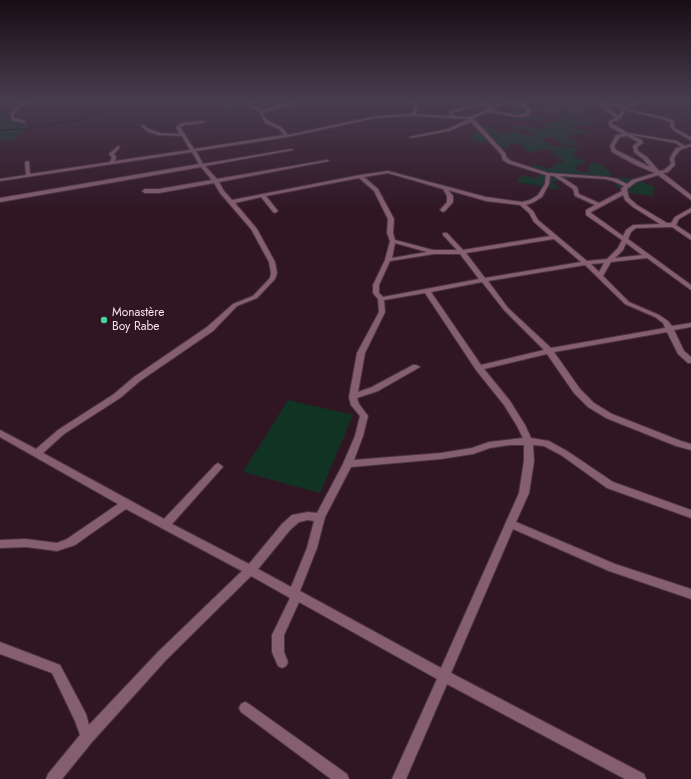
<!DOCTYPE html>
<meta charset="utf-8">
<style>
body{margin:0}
canvas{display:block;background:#301623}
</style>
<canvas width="691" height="779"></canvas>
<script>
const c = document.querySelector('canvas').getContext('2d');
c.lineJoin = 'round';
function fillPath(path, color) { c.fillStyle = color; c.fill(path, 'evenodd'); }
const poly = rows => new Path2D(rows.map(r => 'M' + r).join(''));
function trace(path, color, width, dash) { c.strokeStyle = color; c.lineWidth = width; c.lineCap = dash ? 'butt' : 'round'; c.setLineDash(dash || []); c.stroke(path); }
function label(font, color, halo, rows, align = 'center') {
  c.font = font + ' Jost,sans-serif'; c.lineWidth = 4; c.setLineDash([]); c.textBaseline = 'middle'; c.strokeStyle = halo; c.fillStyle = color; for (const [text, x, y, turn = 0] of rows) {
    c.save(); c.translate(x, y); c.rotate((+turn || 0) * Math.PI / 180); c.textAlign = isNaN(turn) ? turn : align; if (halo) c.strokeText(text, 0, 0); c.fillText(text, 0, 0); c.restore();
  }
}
fillPath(poly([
 [209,100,225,100,223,101,227,104,233,104,237,109,226,110,223,108,210,107,199,109,199,107,216,103],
 [288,100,307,105,320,100,348,100,339,102,342,105,326,104,321,109,318,107,295,109,279,104],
 [391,100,420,100,427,105,421,107,427,109,414,110,412,107,395,107],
 [503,100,578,100,579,102,524,103,529,109,548,109,547,106,586,107,585,113,593,114,591,116,600,119,594,120,572,116,570,118,592,123,587,127,577,125,568,127,589,133,586,135,577,133,568,136,568,138,582,145,566,146,550,137,541,139,555,147,571,147,579,150,572,155,586,162,583,164,578,164,575,170,587,173,591,162,603,165,603,168,609,170,611,177,630,178,655,187,653,190,654,196,629,193,629,190,615,187,617,181,589,176,585,179,577,177,552,182,562,190,517,182,521,175,536,178,542,172,534,170,532,166,536,164,547,169,554,167,552,165,565,161,550,154,556,152,547,149,528,153,522,144,509,144,511,148,499,148,492,142,479,143,469,137,474,136,472,134,487,132,479,126,486,125,504,134,515,131,529,136,534,134,522,128,518,130,512,127,529,126,536,129,549,127,541,124,558,121,561,118,559,117,561,113,570,113,570,110,558,109,555,113,529,112,530,115,550,116,548,118,522,121,514,118,517,116,510,114,515,111,517,108,505,105,506,103],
 [0,110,3,110,3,114,8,119,28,125,27,129,13,140,0,141],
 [288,400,353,415,320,493,243,472]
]), '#113324');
trace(poly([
 [0,130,23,129,86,119,91,114,98,112,126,108,154,109,158,106,151,102,152,100]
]), '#020d07', 1);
const minor = poly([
 [26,100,31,100,19,108,14,114,14,118,25,121,25,123,11,120,11,113,17,106,26,100],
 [246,100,250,100,251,105,262,110,289,103,286,100,290,100,292,105,262,113,268,121,281,127,288,135,376,116,410,114,413,112,414,100,418,100,417,112,415,114,450,116,449,111,482,103,480,100,487,102,491,107,499,104,527,100,523,103,531,109,531,113,528,116,517,117,488,112,473,118,505,153,507,158,511,161,548,173,606,177,617,179,627,184,632,180,655,173,636,165,612,152,610,146,616,135,623,134,610,127,608,122,616,118,598,104,598,102,619,105,625,107,638,100,644,100,628,109,667,118,674,121,674,126,676,129,691,137,691,141,687,138,674,131,670,126,671,123,665,120,626,110,620,119,611,123,628,133,677,141,685,146,691,144,691,146,680,150,674,158,675,165,668,172,663,173,691,195,691,200,658,175,636,182,627,189,629,198,637,205,667,223,671,223,675,217,691,208,691,212,679,219,676,225,691,235,691,240,672,227,636,228,631,232,628,239,691,285,691,290,647,258,611,262,603,276,629,302,659,315,668,321,672,326,691,323,691,327,674,330,684,351,691,357,691,363,688,363,678,354,667,332,554,352,580,389,594,403,612,414,681,441,691,444,691,450,676,446,606,418,588,407,574,393,547,354,484,369,510,401,525,425,531,438,549,441,567,451,613,482,691,510,691,518,607,488,561,455,544,446,533,445,534,461,529,493,516,522,615,564,691,589,691,599,609,571,513,529,451,673,644,774,646,779,625,779,447,684,406,779,392,779,437,679,299,602,284,635,284,652,288,662,286,666,282,668,278,666,272,652,272,635,290,598,251,576,166,660,92,742,62,779,46,779,48,774,80,735,75,721,52,673,0,654,0,642,60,665,86,714,89,725,158,652,242,571,126,509,75,545,57,551,26,547,0,548,0,540,26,539,57,543,67,539,118,504,0,437,0,430,36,449,58,430,114,394,134,377,207,327,233,304,253,296,270,278,271,273,269,262,251,229,220,193,214,183,159,193,145,193,142,191,145,189,159,189,212,180,201,167,0,202,0,198,199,164,192,152,0,181,0,179,26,175,25,162,27,161,29,162,30,174,110,162,112,157,109,154,118,146,120,147,114,154,116,157,115,161,190,150,182,136,158,135,147,131,141,126,143,125,149,129,160,133,180,134,176,127,182,123,204,121,204,123,184,125,180,127,194,149,284,135,279,129,265,123,259,111,249,107,246,100],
 [519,103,527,109,526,114,517,115,491,110,500,106,519,103],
 [484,104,487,107,486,110,470,117,454,116,452,113,484,104],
 [604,105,618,107,623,109,619,116,604,105],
 [411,116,469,119,448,129,409,137,411,138,449,131,471,122,501,154,503,160,507,163,546,175,545,184,538,195,530,200,522,202,486,197,388,171,360,175,232,200,224,191,219,182,329,161,327,160,217,179,205,166,293,150,291,149,203,164,196,151,287,137,376,118,411,116],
 [632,135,676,143,681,147,676,148,670,158,671,164,664,170,659,171,647,157,638,151,637,147,643,143,642,140,632,135],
 [627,136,638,142,633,146,634,152,643,159,650,167,616,150,614,146,620,137,627,136],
 [388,173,443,189,447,196,447,202,440,210,443,212,445,211,453,202,453,196,448,190,486,201,520,205,529,213,534,222,550,236,463,250,447,233,443,233,443,235,457,250,433,250,395,240,393,233,394,219,378,189,364,177,388,173],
 [550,176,554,176,573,189,575,196,595,205,586,210,586,215,622,240,618,248,607,259,587,261,538,220,533,211,526,205,534,202,542,197,549,184,550,176],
 [560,176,606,179,613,181,624,186,621,189,622,191,599,203,579,194,577,187,560,176],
 [359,178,374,191,388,219,387,233,390,241,385,260,373,285,373,293,378,299,379,312,357,353,349,397,351,405,360,416,355,436,343,464,317,513,308,512,292,515,282,524,249,564,172,524,221,469,223,467,221,465,218,463,215,465,164,519,43,453,64,434,120,398,140,381,213,331,237,306,257,298,275,279,277,273,275,262,257,229,235,203,261,197,273,212,275,213,278,211,266,196,359,178],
 [623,195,625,200,633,207,660,224,633,225,626,230,623,236,591,213,591,212,623,195],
 [554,239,581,262,485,278,466,253,554,239],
 [395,243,427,252,392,258,395,243],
 [626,243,642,255,615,258,623,250,626,243],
 [434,254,460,254,479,279,383,297,379,293,379,285,390,261,434,254],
 [604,263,599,272,591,264,604,263],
 [585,265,625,304,655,317,663,323,665,328,551,348,508,308,488,281,585,265],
 [482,282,504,310,544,350,481,365,431,292,482,282],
 [425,293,476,370,504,405,517,426,523,438,489,442,472,448,441,453,354,460,363,436,368,416,359,404,357,398,378,391,420,367,416,365,413,365,372,387,358,392,365,353,385,312,384,300,425,293],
 [510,445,524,445,524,461,519,493,441,668,300,591,317,548,325,517,351,467,441,459,473,454,490,448,510,445],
 [308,520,314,521,307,548,291,587,258,569,290,530,299,522,308,520],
 [245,702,249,704,347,774,349,779,331,779,241,712,239,708,241,704,245,702]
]);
const major = poly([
 [0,100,2,100,2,101,0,102,0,100]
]);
trace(minor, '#4c333f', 2);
trace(major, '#4c333f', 2);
fillPath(minor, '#855e70');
fillPath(major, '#ed9dc3');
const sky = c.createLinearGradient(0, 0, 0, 210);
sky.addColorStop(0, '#1a0c13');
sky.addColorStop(0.48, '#483c50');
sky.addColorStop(1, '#483c5000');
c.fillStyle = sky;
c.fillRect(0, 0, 691, 210);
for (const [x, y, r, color] of [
 [104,320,4,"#4bd49b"]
]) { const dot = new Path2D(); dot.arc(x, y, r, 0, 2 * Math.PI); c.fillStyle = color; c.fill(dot); trace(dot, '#301623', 1.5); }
label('12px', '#f5e3eb', '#301623', [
 ["Monastère",112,313],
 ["Boy Rabe",112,327]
], 'left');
</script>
